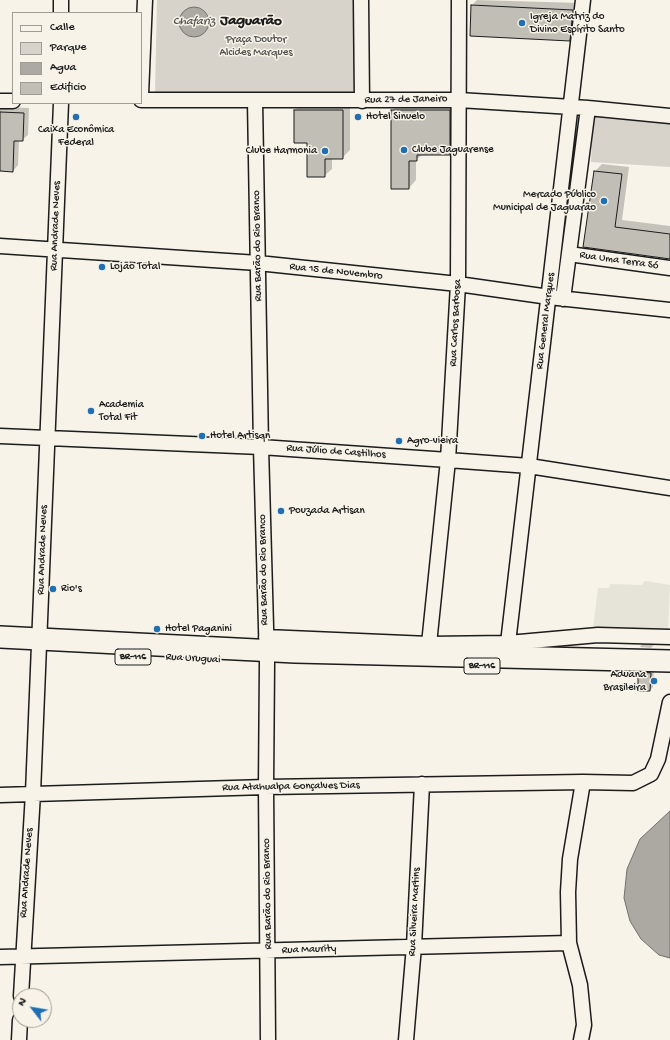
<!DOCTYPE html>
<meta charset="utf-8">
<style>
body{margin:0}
#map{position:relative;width:670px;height:1040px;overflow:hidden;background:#f7f3e8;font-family:"Gochi Hand",sans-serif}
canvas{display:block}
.legend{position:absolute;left:12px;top:12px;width:130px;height:92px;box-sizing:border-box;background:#f7f3e8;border:1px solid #9f9d96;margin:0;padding:5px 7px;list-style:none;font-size:12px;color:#1c1c1c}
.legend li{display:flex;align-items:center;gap:8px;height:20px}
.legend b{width:20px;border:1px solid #9f9d96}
.north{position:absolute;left:12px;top:988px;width:40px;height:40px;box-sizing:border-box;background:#f7f3e8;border:1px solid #9f9d96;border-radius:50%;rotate:301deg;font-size:11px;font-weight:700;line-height:16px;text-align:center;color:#1c1c1c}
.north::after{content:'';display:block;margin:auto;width:14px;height:18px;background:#1f6fb2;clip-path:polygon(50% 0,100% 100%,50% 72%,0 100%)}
</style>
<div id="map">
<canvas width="670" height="1040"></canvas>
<ul class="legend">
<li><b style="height:5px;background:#f7f3e8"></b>Calle</li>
<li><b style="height:11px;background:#d7d3cb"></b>Parque</li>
<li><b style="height:11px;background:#aca9a2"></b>Agua</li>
<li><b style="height:11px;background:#c0beb5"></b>Edificio</li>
</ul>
<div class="north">N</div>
</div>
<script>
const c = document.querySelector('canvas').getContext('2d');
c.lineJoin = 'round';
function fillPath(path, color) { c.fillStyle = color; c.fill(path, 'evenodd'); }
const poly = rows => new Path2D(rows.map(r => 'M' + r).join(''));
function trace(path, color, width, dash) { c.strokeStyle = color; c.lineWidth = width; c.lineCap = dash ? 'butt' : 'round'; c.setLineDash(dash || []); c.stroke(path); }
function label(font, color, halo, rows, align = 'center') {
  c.font = font + ' "Gochi Hand",sans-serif'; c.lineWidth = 3; c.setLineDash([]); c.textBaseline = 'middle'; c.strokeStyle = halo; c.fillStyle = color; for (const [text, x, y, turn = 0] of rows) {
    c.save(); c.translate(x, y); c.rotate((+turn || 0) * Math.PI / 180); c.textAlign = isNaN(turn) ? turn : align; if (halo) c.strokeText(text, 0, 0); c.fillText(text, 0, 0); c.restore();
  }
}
fillPath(poly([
 [645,581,670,585,668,632,593,629,598,588,609,588,610,584,642,585]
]), '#e6e3d9');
fillPath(poly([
 [157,0,357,0,357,94,155,92],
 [593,112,670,119,670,167,591,162]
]), '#d7d3cb');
const water = poly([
 '179 22a15 15 0 1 1 30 0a15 15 0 1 1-30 0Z',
 [670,811,670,958,659,955,641,939,630,921,624,898,627,869,640,839,670,811]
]);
fillPath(water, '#aca9a2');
trace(water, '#72716c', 1);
fillPath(poly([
 [477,0,580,3,577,33,569,40,472,5],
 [303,103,350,103,350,150,342,158,332,158,332,169,324,176,295,110],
 [400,103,457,103,457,146,450,154,423,154,416,160,416,180,409,188,392,110],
 [0,107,29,108,28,135,22,140,19,140,18,165,13,171,0,170],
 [602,164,629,167,622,220,670,226,670,258,585,247,595,171],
 [643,642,655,642,655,644,651,648,640,647],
 [645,670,654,670,653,687,650,690,639,677]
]), '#0003');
const building = poly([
 [471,5,573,10,570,41,470,36,471,5],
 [294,110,343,110,343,159,325,159,325,177,307,177,307,143,294,143,294,110],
 [391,110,450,110,450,155,417,155,417,161,409,161,409,189,391,189,391,110],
 [0,112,24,113,23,141,14,141,13,172,0,171,0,112],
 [594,171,622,174,615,227,670,234,670,259,583,247,594,171],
 [641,672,651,673,650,691,638,691,638,676,641,676,641,672]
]);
fillPath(building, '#c0beb5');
trace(building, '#1c1c1c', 1);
const minor = poly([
 [361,0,362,101],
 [61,13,61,0],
 [141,95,145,0],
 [141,100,459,100,588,108,670,116],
 [0,101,13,101],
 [255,101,261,447,267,663,266,787,268,1040],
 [0,246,258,263,458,284,549,297,670,310],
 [569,254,670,268],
 [563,299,588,108],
 [0,436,261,447,448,460,529,466,670,488],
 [266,637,429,644,508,643,598,635,670,637],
 [508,643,583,0],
 [429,644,448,460,458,284,459,0],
 [0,795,266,787,583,782],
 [0,957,569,943],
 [21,996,33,793,61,103],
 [19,1040,20,1020],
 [406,1040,414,946,422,784],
 [581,1040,584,1025,580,985,569,943,568,892,570,859,583,782,633,783,651,774,658,759,670,702]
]);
const highway = poly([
 [0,637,295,652,670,661]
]);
trace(minor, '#1c1c1c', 17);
trace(highway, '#1c1c1c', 24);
trace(minor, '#f7f3e8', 14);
trace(highway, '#f7f3e8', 21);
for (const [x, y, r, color] of [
 [522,23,4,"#1f6fb2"],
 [76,117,4,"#1f6fb2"],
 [358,117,4,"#1f6fb2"],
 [404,150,4,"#1f6fb2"],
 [325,151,4,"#1f6fb2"],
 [604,201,4,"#1f6fb2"],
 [102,267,4,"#1f6fb2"],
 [91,411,4,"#1f6fb2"],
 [202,436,4,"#1f6fb2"],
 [399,441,4,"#1f6fb2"],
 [281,511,4,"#1f6fb2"],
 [53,589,4,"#1f6fb2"],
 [157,629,4,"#1f6fb2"],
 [654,681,4,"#1f6fb2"]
]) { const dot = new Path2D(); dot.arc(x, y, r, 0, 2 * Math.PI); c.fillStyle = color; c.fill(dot); trace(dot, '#f7f3e8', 1.5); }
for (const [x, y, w] of [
 [133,657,36],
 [482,666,36]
]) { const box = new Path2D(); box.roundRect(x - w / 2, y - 8, w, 16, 3); c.fillStyle = '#f7f3e8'; c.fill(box); trace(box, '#1c1c1c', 1); }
label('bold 10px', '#1c1c1c', null, [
 ["BR-116",133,657],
 ["BR-116",482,666]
]);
label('11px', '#1c1c1c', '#f7f3e8', [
 ["Igreja Matriz do",530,17],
 ["Divino Espírito Santo",530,30],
 ["Hotel Sinuelo",366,117],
 ["Caixa Econômica",76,130,"center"],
 ["Federal",76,143,"center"],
 ["Clube Jaguarense",412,150],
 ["Clube Harmonia",317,151,"right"],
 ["Mercado Público",596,195,"right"],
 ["Municipal de Jaguarão",596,208,"right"],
 ["Lojão Total",110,267],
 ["Academia",99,405],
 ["Total Fit",99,418],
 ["Hotel Artisqn",210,436],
 ["Agro-vieira",407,441],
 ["Pouzada Artisan",289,511],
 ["Rio's",61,589],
 ["Hotel Paganini",165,629],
 ["Aduana",646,675,"right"],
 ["Brasileira",646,688,"right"]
], 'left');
label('11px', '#545351', '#f7f3e8', [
 ["Praça Doutor",256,40],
 ["Alcides Marques",256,53]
]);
label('11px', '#1c1c1c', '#f7f3e8', [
 ["Rua 27 de Janeiro",406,100,-1],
 ["Rua Andrade Neves",56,226,-88],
 ["Rua Barão do Rio Branco",258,246,-91],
 ["Rua Uma Terra Só",619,261,8],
 ["Rua 15 de Novembro",336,272,6],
 ["Rua General Marques",546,321,-83],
 ["Rua Carlos Barbosa",456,323,-87],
 ["Rua Júlio de Castilhos",336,452,4],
 ["Rua Andrade Neves",43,550,-88],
 ["Rua Barão do Rio Branco",264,570,-91],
 ["Rua Uruguai",193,659,3],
 ["Rua Atahualpa Gonçalves Dias",291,787,-1],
 ["Rua Andrade Neves",27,873,-86],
 ["Rua Barão do Rio Branco",268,894,-91],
 ["Rua Silveira Martins",415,912,-87],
 ["Rua Maurity",309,950,-2]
]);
label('italic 12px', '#565452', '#f7f3e8', [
 ["Chafariz",194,22]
]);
label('bold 15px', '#1c1c1c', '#f7f3e8', [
 ["Jaguarão",251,22]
]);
</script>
